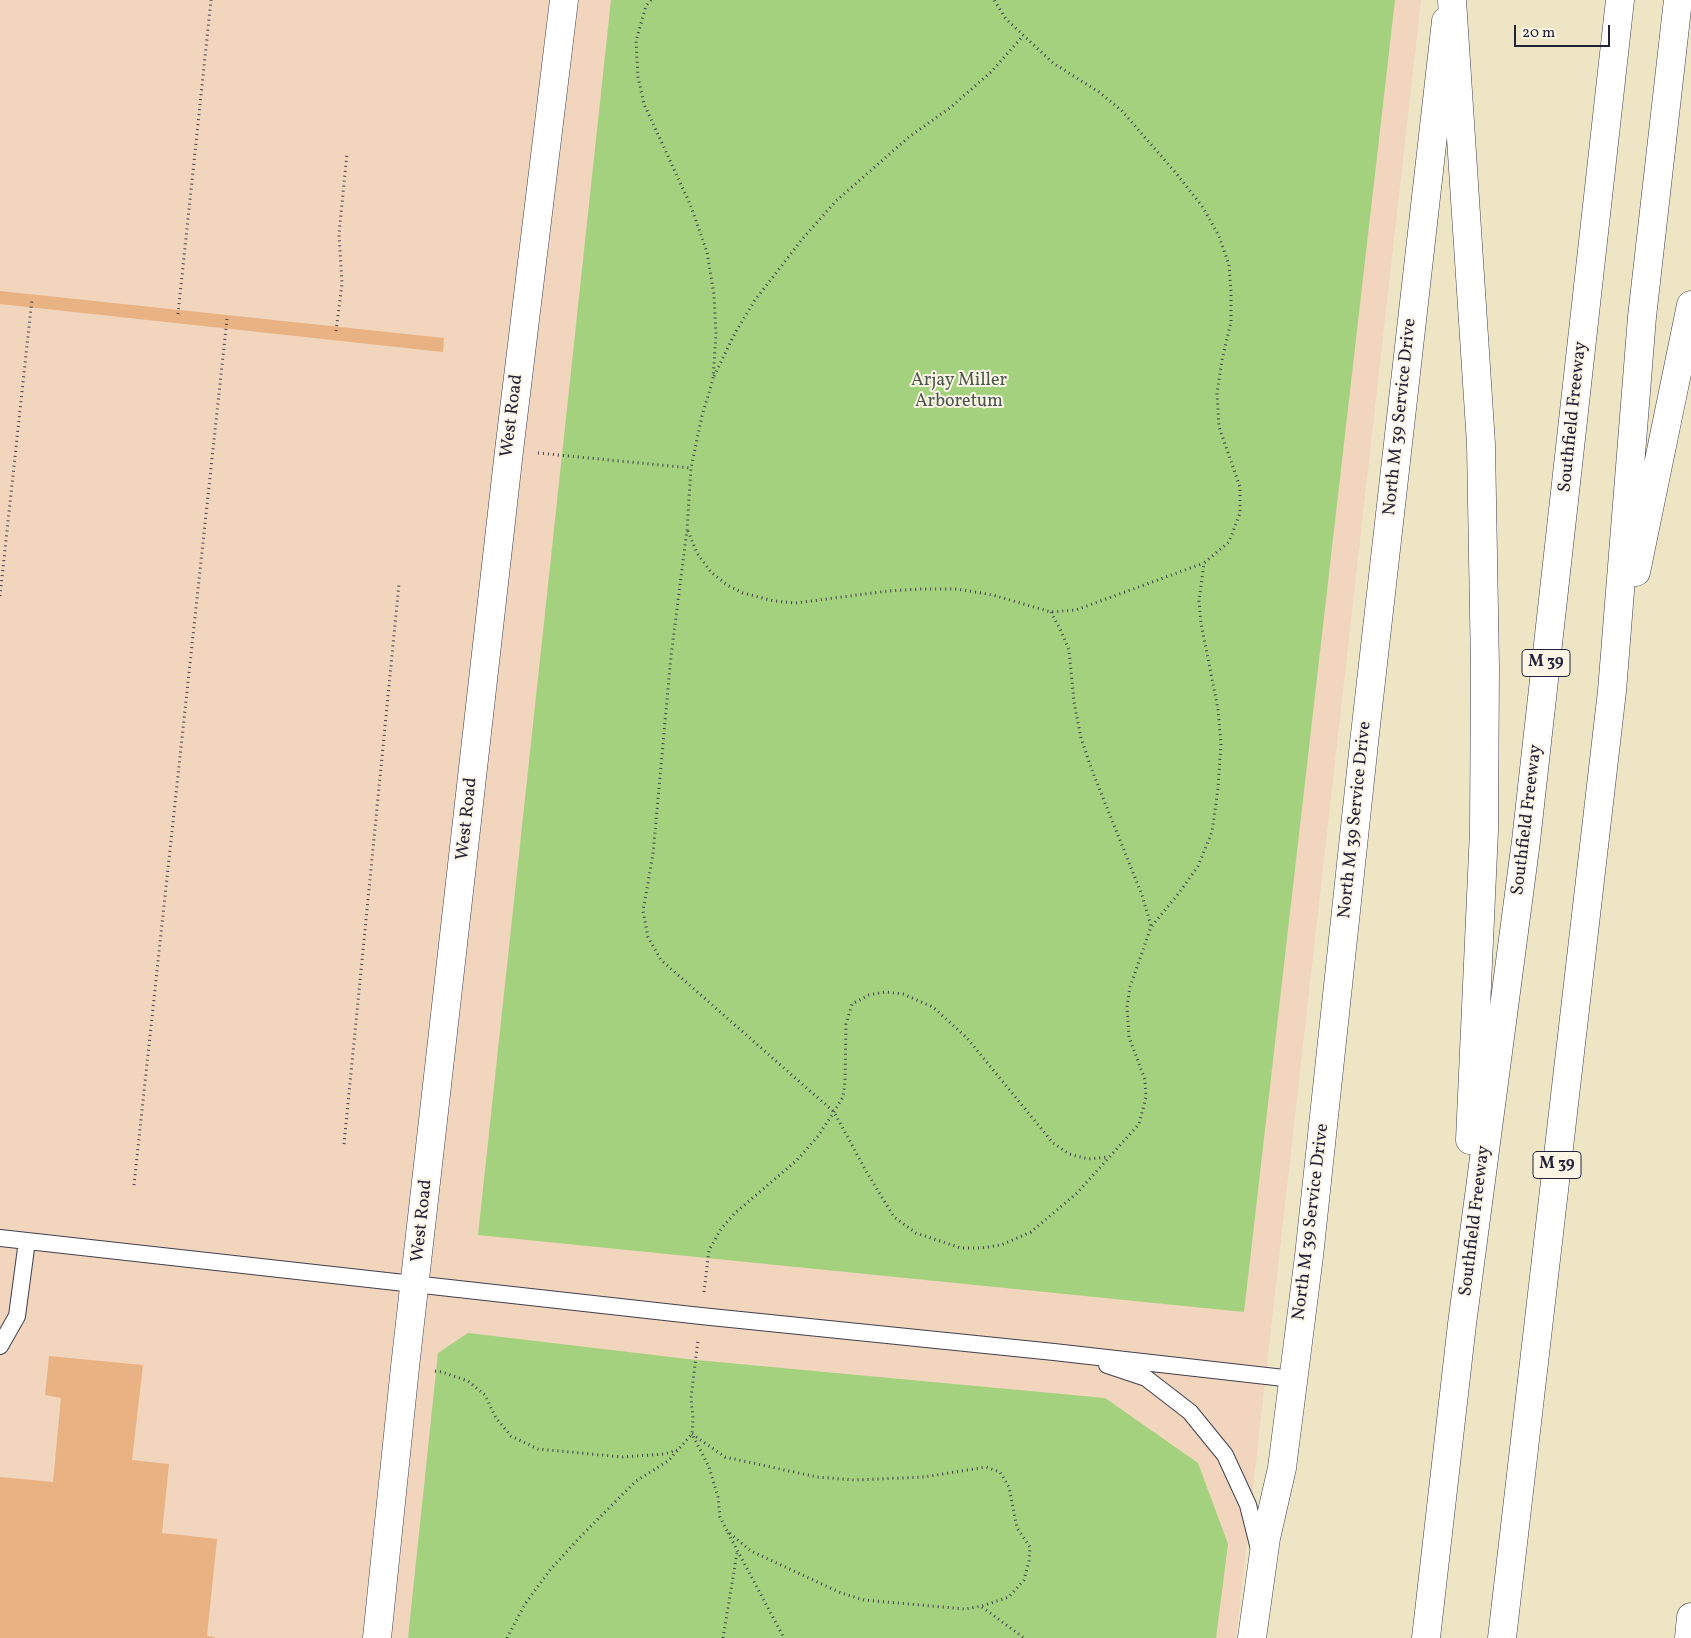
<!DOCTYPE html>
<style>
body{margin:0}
#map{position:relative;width:1691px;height:1638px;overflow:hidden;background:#eee5c5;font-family:Vollkorn,serif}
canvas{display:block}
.scale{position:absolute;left:1514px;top:25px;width:96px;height:22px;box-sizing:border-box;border:2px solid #22223b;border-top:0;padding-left:6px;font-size:15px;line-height:18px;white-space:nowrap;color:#22223b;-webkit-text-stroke:4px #fcf5e5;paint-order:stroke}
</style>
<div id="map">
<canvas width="1691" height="1638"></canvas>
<div class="scale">20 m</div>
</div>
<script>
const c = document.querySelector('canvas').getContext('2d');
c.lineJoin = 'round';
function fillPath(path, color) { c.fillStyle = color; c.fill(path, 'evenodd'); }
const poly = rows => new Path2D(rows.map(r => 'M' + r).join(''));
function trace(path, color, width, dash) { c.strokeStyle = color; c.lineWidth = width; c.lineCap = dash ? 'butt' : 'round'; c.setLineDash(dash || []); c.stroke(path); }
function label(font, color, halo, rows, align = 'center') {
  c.font = font + ' Vollkorn,serif'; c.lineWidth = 4; c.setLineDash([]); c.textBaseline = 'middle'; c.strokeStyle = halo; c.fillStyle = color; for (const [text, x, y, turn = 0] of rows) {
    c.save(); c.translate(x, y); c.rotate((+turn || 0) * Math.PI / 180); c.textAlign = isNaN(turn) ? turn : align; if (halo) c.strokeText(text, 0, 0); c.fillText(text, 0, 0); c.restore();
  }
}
fillPath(poly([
 [0,0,1421,0,1236,1638,0,1638]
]), '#f1d5bc');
fillPath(poly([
 [611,0,1395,0,1244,1312,478,1235],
 [468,1333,696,1360,1105,1398,1198,1463,1228,1544,1216,1638,408,1638,438,1353]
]), '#a4d17e');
fillPath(poly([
 [0,291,444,338,443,352,0,304],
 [49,1356,143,1365,132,1460,169,1464,162,1533,217,1539,207,1636,215,1637,215,1638,0,1638,0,1477,53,1482,61,1398,45,1395]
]), '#e9b283');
const lane = poly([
 [0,1238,701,1316,1054,1352,1293,1379],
 [0,1346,17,1316,27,1241],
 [1107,1365,1146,1378,1190,1412,1225,1455,1248,1505,1259,1549]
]);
const street = poly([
 [377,1638,405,1367,509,451,564,0]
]);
const secondary = poly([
 [1252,1638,1266,1538,1282,1468,1309,1256,1364,743,1446,21],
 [1689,1638,1691,1617]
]);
const highway = poly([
 [1452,0,1481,444,1485,668,1484,830,1470,1140],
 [1636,572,1691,305],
 [1426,1638,1462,1324,1526,841,1620,0],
 [1502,1638,1612,691,1642,317,1678,0]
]);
trace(lane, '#413f50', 18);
trace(street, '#413f50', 29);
trace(secondary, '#413f50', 29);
trace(highway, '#413f50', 29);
trace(poly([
 [651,0,646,6,636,41,638,77,644,104,690,204,707,252,714,295,716,334,713,379,702,416,691,468,687,530,671,656,653,854,643,911,648,937,661,960,834,1112,866,1171,894,1217,916,1233,961,1248,981,1248,1001,1245,1031,1232,1077,1193,1139,1124,1146,1097,1145,1080,1129,1037,1127,1007,1130,987,1151,927,1179,893,1198,866,1212,832,1218,788,1221,744,1218,709,1201,623,1199,601,1204,563,1229,542,1240,513,1240,487,1219,427,1217,393,1222,360,1231,322,1231,292,1229,265,1219,236,1202,206,1175,172,1122,111,1099,92,1053,63,1006,19,994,0],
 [178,314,211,0],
 [336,331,342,284,339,234,347,153],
 [714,376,735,333,755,300,804,237,837,200,909,137,951,107,991,72,1023,36],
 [538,453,691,468],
 [688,531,697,553,711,572,727,585,743,593,774,601,796,603,888,591,921,589,957,589,993,595,1051,612,1076,610,1204,563],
 [0,596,32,299],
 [1051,612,1061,631,1069,650,1074,702,1081,738,1093,773,1142,895,1151,926],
 [344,1144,399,584],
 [134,1185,227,319],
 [704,1292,709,1250,721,1229,735,1213,797,1160,818,1136,834,1112,843,1097,845,1082,846,1024,852,1004,869,995,885,992,903,994,933,1007,967,1038,1053,1143,1069,1154,1088,1159,1109,1157],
 [435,1371,442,1372,468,1381,485,1395,496,1418,511,1436,538,1449,622,1457,664,1454,677,1450],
 [692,1434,725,1457,817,1477,854,1480,924,1477,986,1467,1000,1472,1009,1487,1017,1528,1030,1547,1029,1561,1024,1580,1009,1597,982,1606,965,1609,864,1600,841,1593,751,1551,727,1531,720,1517,718,1497,709,1467,692,1434],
 [728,1533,784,1638],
 [982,1607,1024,1638],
 [507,1638,525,1604,550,1570,582,1535,636,1481,668,1461,692,1434,693,1418,691,1398,698,1340],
 [723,1638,737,1553]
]), '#413f50', 3, [1, 4]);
trace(lane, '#fff', 16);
trace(street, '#fff', 28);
trace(secondary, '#fff', 28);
trace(highway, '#fff', 28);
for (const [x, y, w] of [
 [1546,663,48],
 [1557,1165,48]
]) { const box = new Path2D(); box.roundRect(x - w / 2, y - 13.5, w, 27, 4); c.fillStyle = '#fcf5e5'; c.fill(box); trace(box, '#22223b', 1); }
label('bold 16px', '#22223b', null, [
 ["M 39",1546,663],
 ["M 39",1557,1165]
]);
label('18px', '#49574f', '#fcf5e5', [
 ["Arjay Miller",959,382],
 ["Arboretum",959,403]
]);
label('18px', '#22223b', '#fcf5e5', [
 ["West Road",513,416,-83],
 ["North M 39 Service Drive",1401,417,-84],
 ["Southfield Freeway",1574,417,-84],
 ["West Road",468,819,-84],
 ["North M 39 Service Drive",1356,820,-84],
 ["Southfield Freeway",1528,820,-83],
 ["West Road",423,1221,-84],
 ["Southfield Freeway",1476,1221,-83],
 ["North M 39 Service Drive",1312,1222,-83]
]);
</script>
